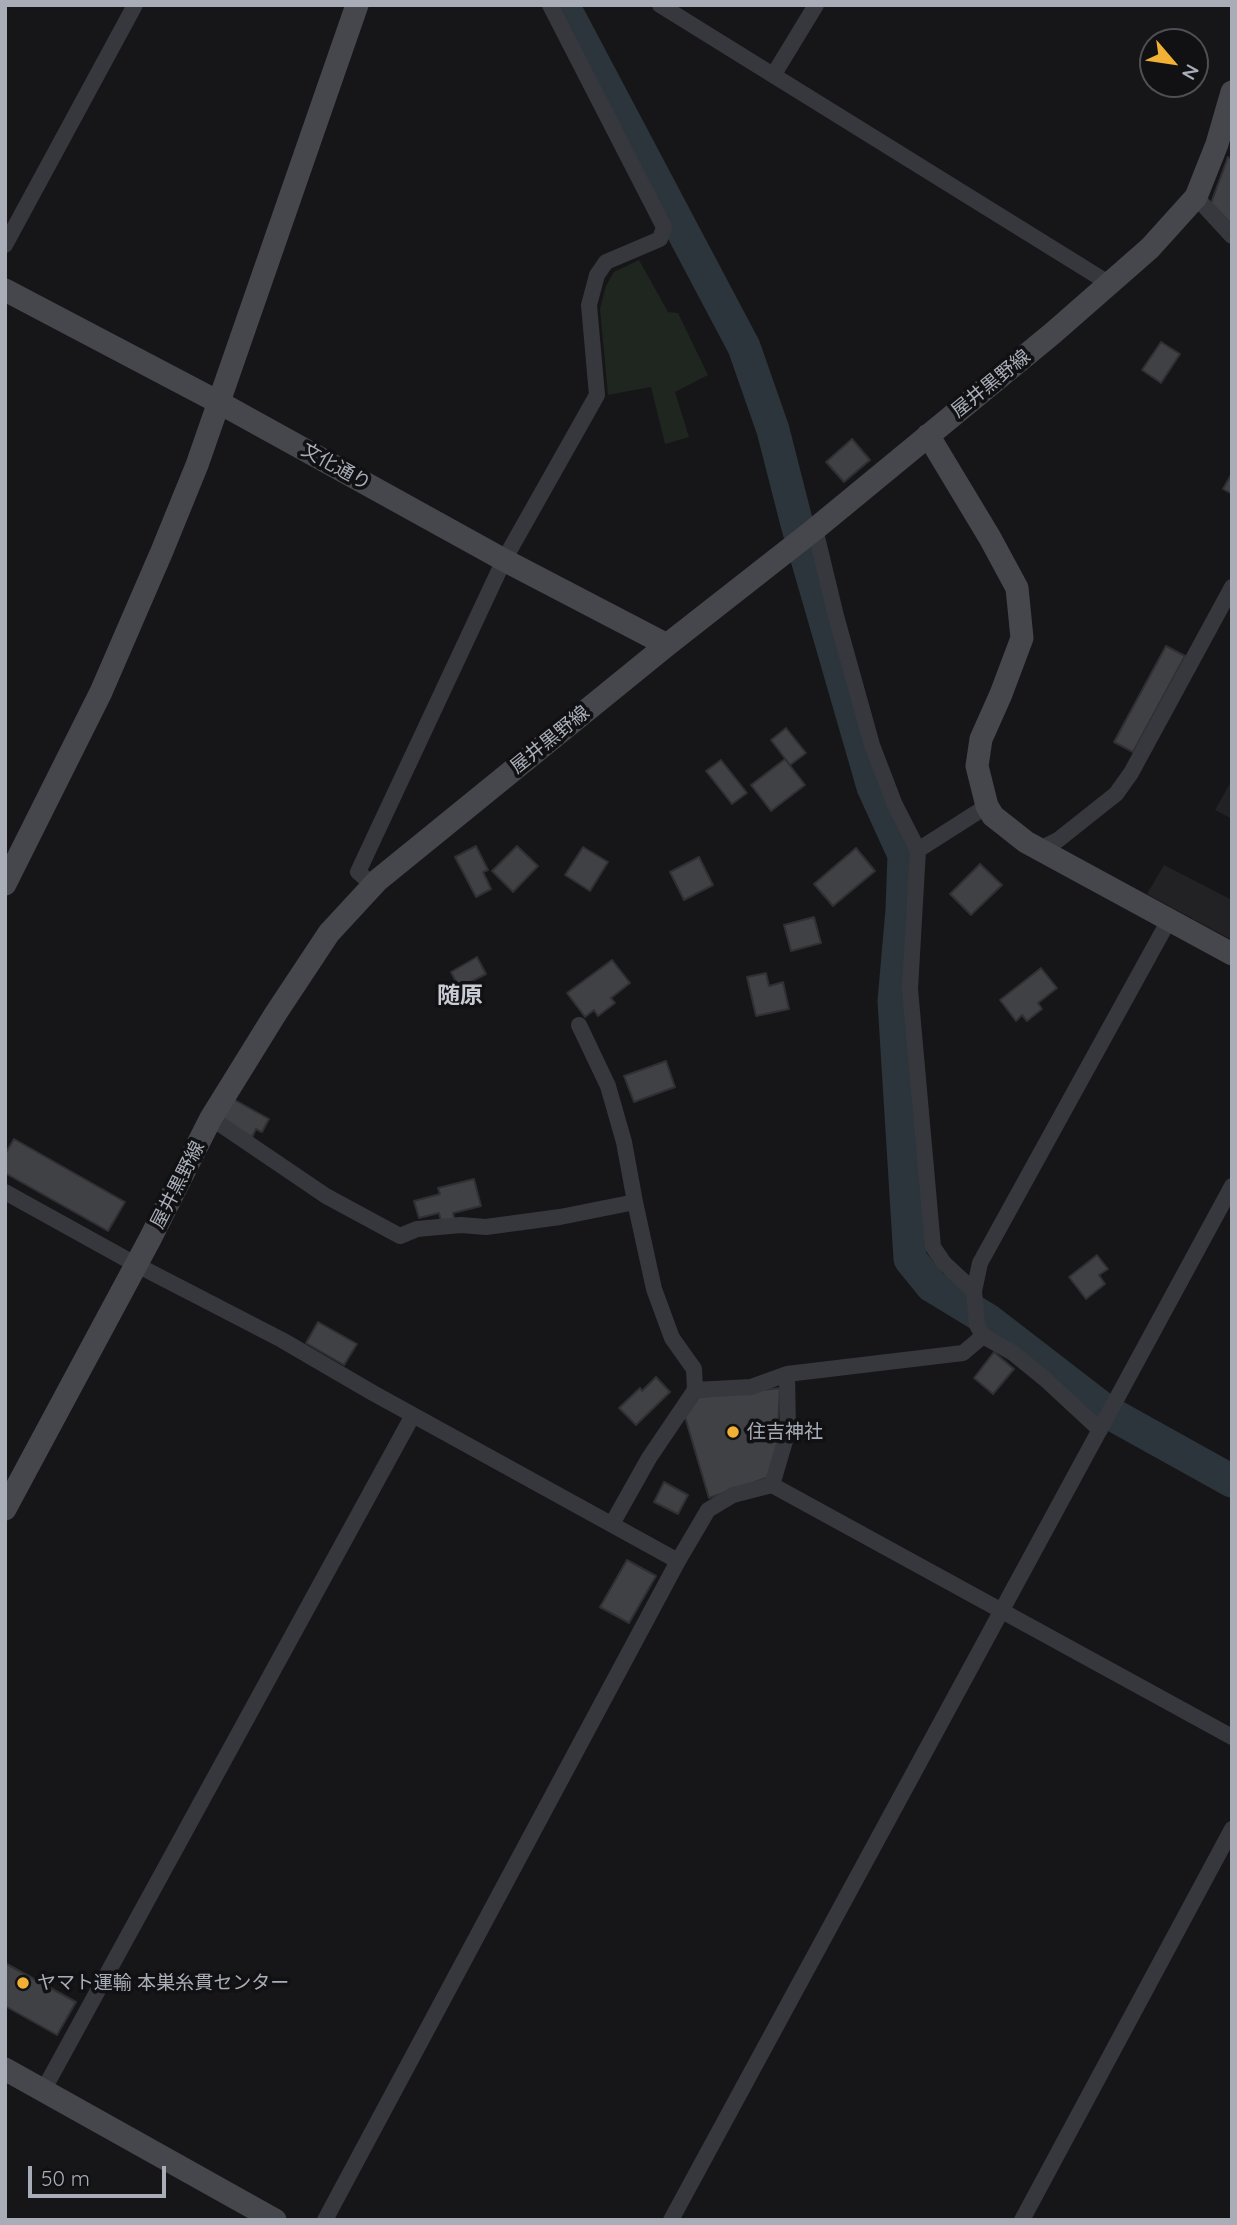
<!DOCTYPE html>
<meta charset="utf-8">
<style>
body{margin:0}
#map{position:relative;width:1237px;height:2225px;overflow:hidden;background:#161618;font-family:Quicksand,sans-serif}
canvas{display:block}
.frame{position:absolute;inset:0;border:7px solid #a8adb8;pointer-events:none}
.north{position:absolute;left:1139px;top:28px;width:70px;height:70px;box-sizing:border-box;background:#111113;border:2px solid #4d4f55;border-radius:50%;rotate:119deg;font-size:19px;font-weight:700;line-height:28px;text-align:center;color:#a8adb8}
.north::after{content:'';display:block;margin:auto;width:24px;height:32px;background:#f2b134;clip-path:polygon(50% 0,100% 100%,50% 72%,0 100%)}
.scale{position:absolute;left:28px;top:2166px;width:138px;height:32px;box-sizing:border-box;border:4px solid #a8adb8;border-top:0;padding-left:9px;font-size:21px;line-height:24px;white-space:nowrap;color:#a8adb8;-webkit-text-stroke:5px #111113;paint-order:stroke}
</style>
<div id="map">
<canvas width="1237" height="2225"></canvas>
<div class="frame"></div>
<div class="north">N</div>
<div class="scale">50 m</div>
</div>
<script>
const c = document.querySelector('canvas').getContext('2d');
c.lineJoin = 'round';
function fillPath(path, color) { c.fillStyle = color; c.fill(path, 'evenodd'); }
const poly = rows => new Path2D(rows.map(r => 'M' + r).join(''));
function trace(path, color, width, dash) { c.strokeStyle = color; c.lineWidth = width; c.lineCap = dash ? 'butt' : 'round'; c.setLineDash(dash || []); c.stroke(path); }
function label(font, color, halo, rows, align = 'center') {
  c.font = font + ' Quicksand,"Noto Sans JP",sans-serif'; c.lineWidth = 7; c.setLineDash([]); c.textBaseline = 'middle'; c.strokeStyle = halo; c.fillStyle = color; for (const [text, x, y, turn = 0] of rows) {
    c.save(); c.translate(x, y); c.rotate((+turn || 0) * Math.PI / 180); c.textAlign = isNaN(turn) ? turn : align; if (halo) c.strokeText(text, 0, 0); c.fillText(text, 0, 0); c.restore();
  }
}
fillPath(poly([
 [1232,780,1232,819,1215,810],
 [1164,865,1232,900,1232,940,1147,894]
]), '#222225');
fillPath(poly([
 [639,260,668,312,678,313,708,375,675,392,689,437,665,444,651,387,608,395,600,309,606,286,614,272]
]), '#1e261f');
trace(poly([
 [563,5,744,347,773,430,797,524,873,787,904,855,902,910,894,1001,910,1259,932,1286,988,1320,1106,1411,1232,1481]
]), '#2c353c', 33);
const building = poly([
 [1228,157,1232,160,1232,225,1211,203,1228,157],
 [1161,342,1180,354,1161,383,1142,370,1161,342],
 [852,439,870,460,844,482,826,462,852,439],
 [1232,473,1232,494,1223,489,1232,473],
 [1166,646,1185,656,1133,752,1114,742,1166,646],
 [786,728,806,753,790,765,771,740,786,728],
 [785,759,805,785,771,811,751,785,785,759],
 [721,760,747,793,732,804,706,771,721,760],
 [476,846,488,870,483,872,491,889,476,897,455,857,476,846],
 [517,846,538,866,513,892,492,871,517,846],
 [583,847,608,862,590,891,565,875,583,847],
 [856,848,875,871,833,906,814,884,856,848],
 [699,857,713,885,684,900,670,872,699,857],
 [980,864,1002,885,971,915,950,894,980,864],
 [814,917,821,943,791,951,784,925,814,917],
 [477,957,486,974,459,988,451,972,477,957],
 [612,960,630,983,611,998,615,1003,598,1016,594,1010,585,1017,567,993,612,960],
 [1041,968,1057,988,1038,1003,1042,1009,1027,1021,1022,1015,1016,1021,1000,1000,1041,968],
 [766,973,769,986,783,982,789,1009,756,1016,747,977,766,973],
 [666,1061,675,1087,634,1102,624,1076,666,1061],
 [233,1099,269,1119,262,1132,256,1129,252,1137,222,1120,233,1099],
 [14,1139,125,1202,108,1231,5,1173,5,1154,14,1139],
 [474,1179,481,1206,453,1213,455,1222,442,1225,439,1213,419,1218,414,1201,440,1194,438,1188,474,1179],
 [1097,1255,1108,1269,1099,1275,1105,1284,1086,1299,1069,1277,1097,1255],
 [318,1322,357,1344,344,1365,306,1343,318,1322],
 [994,1352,1014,1369,993,1394,974,1378,994,1352],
 [656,1377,670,1392,636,1425,619,1408,640,1388,642,1391,656,1377],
 [780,1388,777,1447,769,1477,709,1498,685,1417,699,1397,780,1388],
 [664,1482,688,1495,678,1514,654,1502,664,1482],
 [627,1560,656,1576,629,1623,600,1607,627,1560],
 [5,1963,76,2002,57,2035,5,2006,5,1963]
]);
fillPath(building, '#404145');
trace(building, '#303034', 2);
trace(poly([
 [660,5,1110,284],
 [774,74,816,5],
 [1196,197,1232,236],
 [5,245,135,5],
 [815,529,836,616,872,745,895,805,918,850,910,989,933,1247,944,1263,974,1291],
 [1040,849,1058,840,1116,794,1131,773,1232,587],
 [918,850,987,806],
 [373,885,358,872,504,560,597,395,589,305,597,275,606,262,660,239,664,227,550,5],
 [579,1025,608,1086,624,1142,635,1202],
 [211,1118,326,1196,400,1236,417,1229,461,1225,486,1227,560,1217,635,1202,654,1289,672,1338,694,1369,695,1390,649,1458,612,1524],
 [5,1192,135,1264,282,1340,373,1393,678,1561],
 [695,1390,751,1387,787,1374,963,1353,983,1336],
 [1100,1430,1045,1379,1013,1353,983,1336,977,1325,974,1291,980,1263,1169,920],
 [772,1485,788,1431,787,1374],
 [44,2089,413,1415],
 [325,2220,678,1561,708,1510,733,1495,772,1485,1232,1737],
 [671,2220,1232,1186],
 [1022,2220,1232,1829]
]), '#37383d', 16);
trace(poly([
 [5,290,220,403,504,560,667,645],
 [928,435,990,538,1017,588,1022,638,1001,694,981,739,977,766,987,806,993,816,1026,842,1232,954],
 [5,884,101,692,162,551,197,465,357,5],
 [5,1509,150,1239,211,1118,276,1013,329,933,378,880,667,645,815,529,1053,333,1150,248,1196,197,1217,144,1232,92],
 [5,2069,275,2220]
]), '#45474d', 23);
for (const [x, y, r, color] of [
 [733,1432,7,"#f2b134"],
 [23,1983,7,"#f2b134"]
]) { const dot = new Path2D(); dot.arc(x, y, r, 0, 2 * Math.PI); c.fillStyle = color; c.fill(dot); trace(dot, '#111113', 2.5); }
label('19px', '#a8adb8', '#111113', [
 ["屋井黒野線",991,384,-39],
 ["文化通り",336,467,29],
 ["屋井黒野線",550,740,-39],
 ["屋井黒野線",178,1185,-63]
]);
label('19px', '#a8adb8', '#111113', [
 ["住吉神社",747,1432],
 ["ヤマト運輸 本巣糸貫センター",37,1983]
], 'left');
label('bold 23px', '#c9ccd4', '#111113', [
 ["随原",460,996]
]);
</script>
